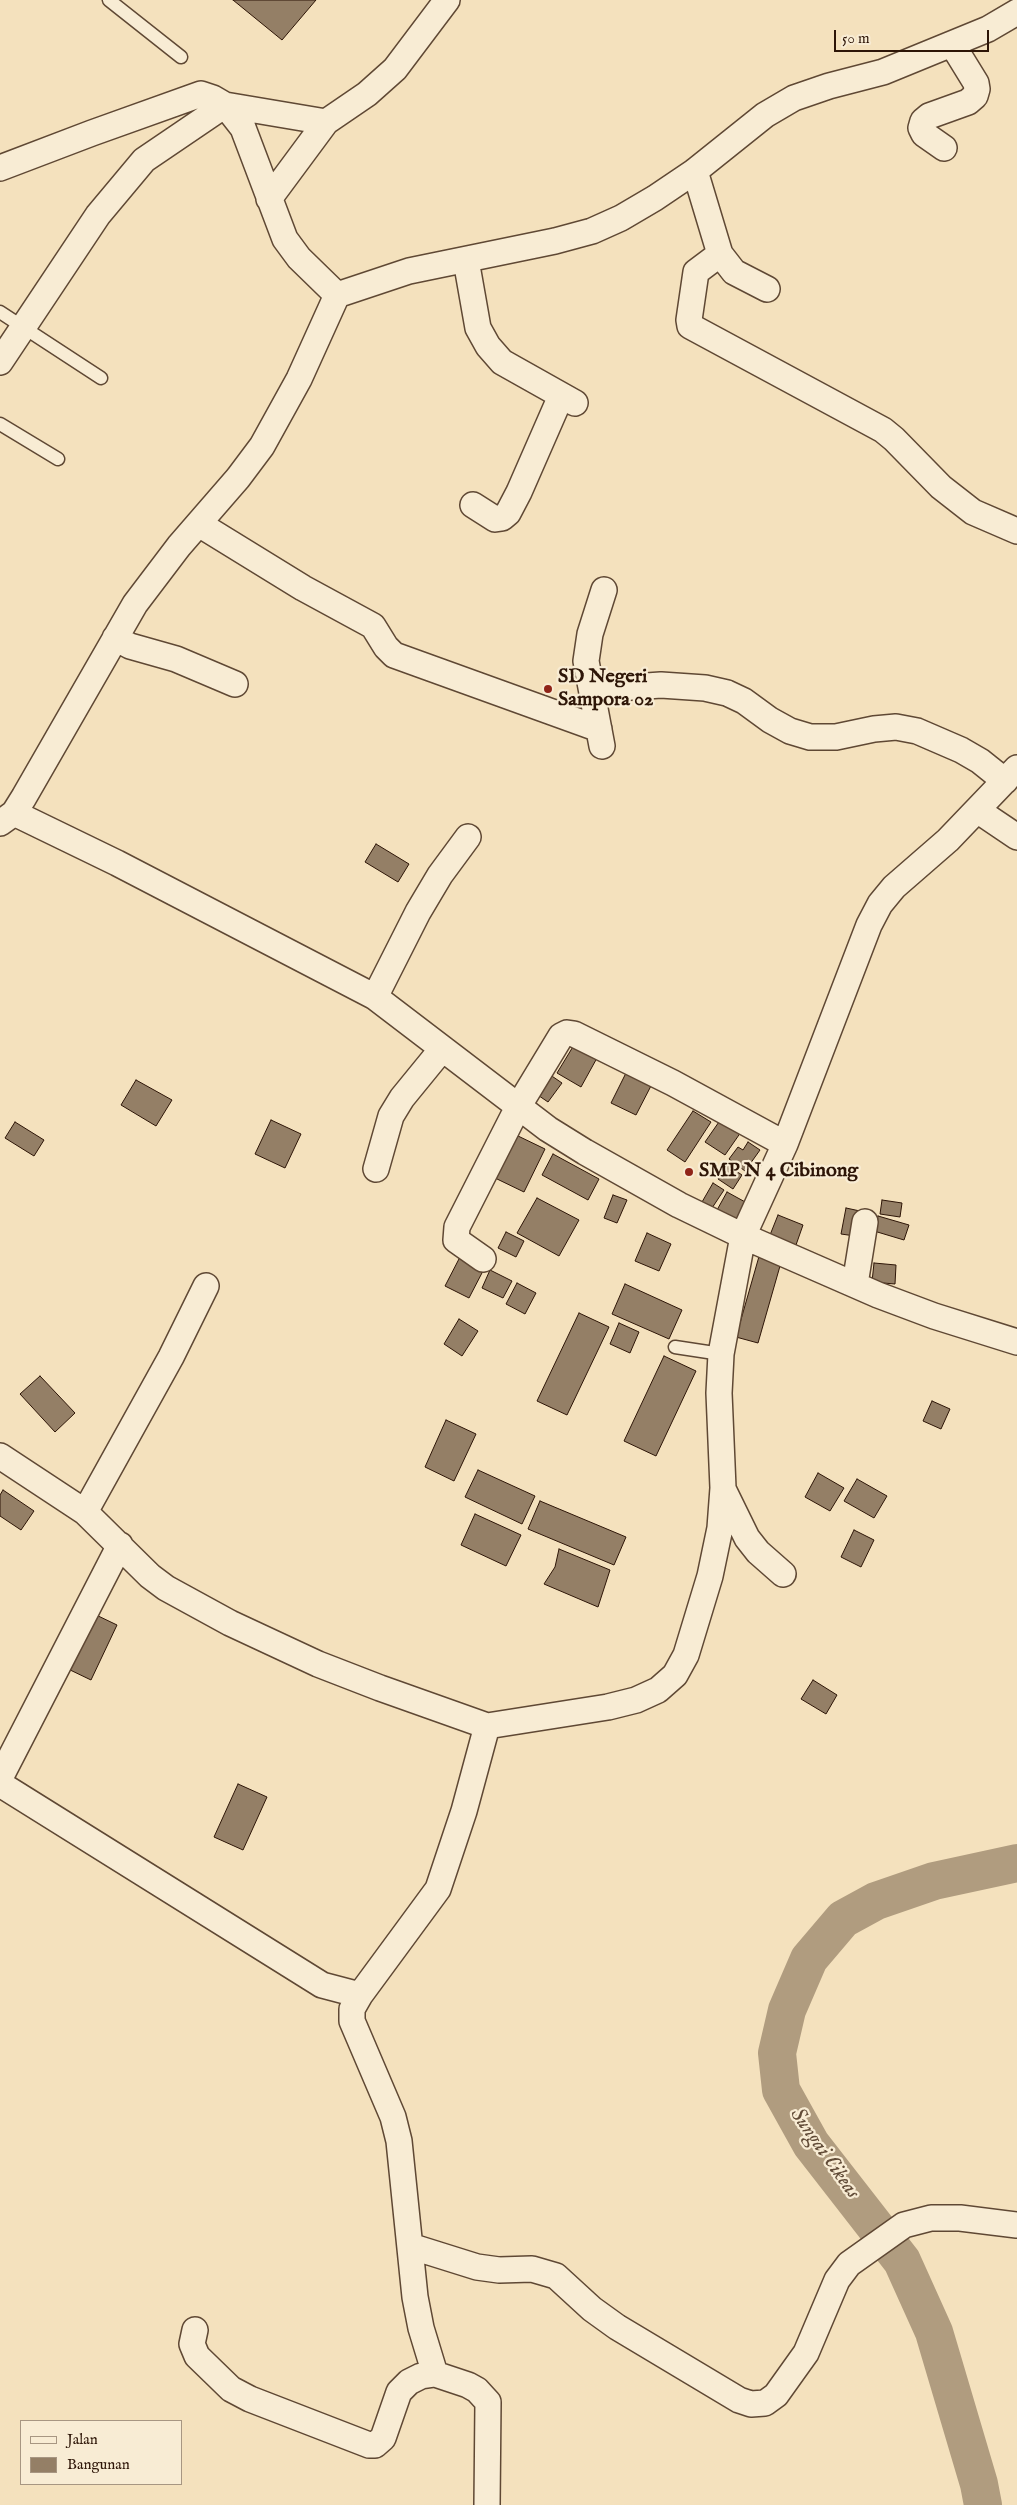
<!DOCTYPE html>
<style>
body{margin:0}
#map{position:relative;width:1017px;height:2505px;overflow:hidden;background:#f4e1bd;font-family:"IM FELL English",serif}
canvas{display:block}
.legend{position:absolute;left:20px;top:2420px;width:162px;height:65px;box-sizing:border-box;background:#f8ecd4;border:1px solid #a79682;margin:0;padding:6px 9px;list-style:none;font-size:15px;color:#2d1507}
.legend li{display:flex;align-items:center;gap:10px;height:25px}
.legend b{width:25px;border:1px solid #a79682}
.scale{position:absolute;left:834px;top:30px;width:155px;height:22px;box-sizing:border-box;border:2px solid #2d1507;border-top:0;padding-left:6px;font-size:15px;line-height:18px;white-space:nowrap;color:#2d1507;-webkit-text-stroke:4px #f8ecd4;paint-order:stroke}
</style>
<div id="map">
<canvas width="1017" height="2505"></canvas>
<ul class="legend">
<li><b style="height:6px;background:#f8ecd4"></b>Jalan</li>
<li><b style="height:14px;background:#947f66"></b>Bangunan</li>
</ul>
<div class="scale">50 m</div>
</div>
<script>
const c = document.querySelector('canvas').getContext('2d');
c.lineJoin = 'round';
const poly = rows => new Path2D(rows.map(r => 'M' + r).join(''));
function trace(path, color, width, dash) { c.strokeStyle = color; c.lineWidth = width; c.lineCap = dash ? 'butt' : 'round'; c.setLineDash(dash || []); c.stroke(path); }
function fillPath(path, color) { c.fillStyle = color; c.fill(path, 'evenodd'); }
function label(font, color, halo, rows, align = 'center') {
  c.font = font + ' "IM FELL English",serif'; c.lineWidth = 4.5; c.setLineDash([]); c.textBaseline = 'middle'; c.strokeStyle = halo; c.fillStyle = color; for (const [text, x, y, turn = 0] of rows) {
    c.save(); c.translate(x, y); c.rotate((+turn || 0) * Math.PI / 180); c.textAlign = isNaN(turn) ? turn : align; if (halo) c.strokeText(text, 0, 0); c.fillText(text, 0, 0); c.restore();
  }
}
trace(poly([
 [983,2505,979,2484,934,2332,902,2261,811,2144,781,2090,777,2053,787,2010,809,1959,843,1919,876,1901,934,1881,1017,1863]
]), '#b09c7f', 38);
const building = poly([
 [233,0,316,0,282,40,233,0],
 [376,844,409,864,398,882,365,862,376,844],
 [574,1045,597,1058,581,1087,557,1073,574,1045],
 [628,1069,653,1082,636,1115,611,1103,628,1069],
 [543,1070,562,1083,548,1102,529,1089,543,1070],
 [136,1080,172,1100,156,1126,121,1105,136,1080],
 [693,1111,711,1122,685,1162,667,1150,693,1111],
 [721,1119,741,1132,725,1155,705,1142,721,1119],
 [271,1120,301,1134,285,1168,255,1154,271,1120],
 [15,1122,44,1140,34,1156,5,1138,15,1122],
 [516,1135,545,1149,524,1192,495,1178,516,1135],
 [748,1142,760,1150,745,1171,729,1159,738,1147,743,1150,748,1142],
 [553,1154,599,1179,588,1200,542,1175,553,1154],
 [727,1165,742,1175,733,1189,718,1179,727,1165],
 [713,1183,724,1190,712,1208,702,1202,713,1183],
 [727,1192,747,1203,737,1221,717,1210,727,1192],
 [613,1195,627,1200,617,1223,604,1218,613,1195],
 [537,1198,579,1220,559,1256,517,1233,537,1198],
 [882,1200,902,1203,900,1217,880,1214,882,1200],
 [846,1208,860,1211,855,1236,841,1234,846,1208],
 [778,1215,803,1225,796,1245,770,1235,778,1215],
 [878,1216,909,1225,904,1240,874,1231,878,1216],
 [506,1232,524,1241,516,1257,498,1248,506,1232],
 [647,1233,671,1244,659,1271,635,1261,647,1233],
 [760,1253,782,1259,758,1343,736,1337,760,1253],
 [460,1257,484,1269,469,1298,445,1286,460,1257],
 [874,1263,896,1265,895,1284,872,1282,874,1263],
 [490,1270,512,1281,503,1298,482,1288,490,1270],
 [517,1283,536,1293,525,1314,506,1304,517,1283],
 [625,1284,682,1310,669,1339,612,1314,625,1284],
 [579,1313,609,1327,567,1415,537,1401,579,1313],
 [459,1319,478,1331,462,1356,444,1344,459,1319],
 [619,1323,639,1332,630,1353,610,1344,619,1323],
 [664,1356,696,1371,656,1456,624,1441,664,1356],
 [40,1376,75,1413,55,1432,20,1394,40,1376],
 [932,1401,950,1409,941,1429,923,1421,932,1401],
 [446,1420,476,1434,454,1481,425,1467,446,1420],
 [478,1470,535,1496,522,1524,465,1497,478,1470],
 [818,1473,844,1488,830,1511,805,1497,818,1473],
 [857,1479,887,1496,874,1518,844,1501,857,1479],
 [3,1490,34,1511,21,1530,0,1516,0,1495,3,1490],
 [540,1501,626,1537,614,1565,528,1529,540,1501],
 [475,1514,521,1535,506,1566,461,1545,475,1514],
 [854,1530,874,1540,861,1567,841,1557,854,1530],
 [559,1549,610,1570,598,1607,544,1584,555,1567,559,1549],
 [92,1613,117,1625,91,1680,66,1668,92,1613],
 [813,1680,837,1695,826,1714,801,1699,813,1680],
 [238,1784,267,1797,243,1850,214,1837,238,1784]
]);
fillPath(building, '#947f66');
trace(building, '#2d1507', 1);
const service = poly([
 [109,0,181,57],
 [0,312,101,378],
 [0,424,58,459],
 [675,1347,721,1354]
]);
const minor = poly([
 [944,148,924,134,921,128,923,121,929,116,968,102,975,96,977,89,976,83,952,44],
 [0,168,92,133,201,94,213,98,225,105,243,128,285,239,299,258,337,295],
 [695,171,720,254,734,272,767,289],
 [269,199,326,122],
 [720,254,696,272,689,320,690,326,883,430,894,439,941,487,973,512,1017,531],
 [466,260,478,328,488,346,502,362,575,403],
 [0,362,98,215,144,160,225,105,326,122,367,94,395,69,447,0],
 [473,505,495,519,502,518,508,513,519,492,561,396],
 [199,524,303,588,373,626,386,647,394,655,599,729],
 [115,638,130,646,176,659,235,684],
 [593,694,618,688,661,685,705,688,727,693,744,701,770,720,790,731,810,737,836,737,874,729,896,727,917,731,961,750,980,761,1005,781],
 [602,746,586,661,590,634,604,590],
 [977,810,1017,837],
 [14,813,117,863,375,997,548,1129,585,1152,679,1205,743,1236,878,1295,934,1316,1017,1342],
 [0,823,14,813,24,797,135,604,179,546,238,478,262,446,299,379,337,295,409,271,555,241,592,231,621,218,655,198,695,171,765,115,794,98,829,86,883,72,988,29,1017,12],
 [375,997,418,912,440,875,468,837],
 [376,1169,391,1116,402,1098,442,1049],
 [483,1259,456,1240,457,1227,518,1107,561,1036,567,1033,574,1034,673,1083,785,1144],
 [855,1284,865,1222],
 [0,1456,85,1512,150,1576,166,1588,230,1623,318,1664,380,1688,487,1726,608,1707,636,1700,658,1690,675,1675,686,1655,710,1576,720,1528,723,1488,719,1393,721,1354,743,1236,785,1144,869,925,880,904,894,887,948,840,1017,768],
 [723,1489,747,1538,758,1552,783,1574],
 [85,1512,171,1357,206,1286],
 [0,1778,120,1545],
 [0,1784,322,1985,360,1995,352,2009,352,2021,393,2117,399,2141,415,2297,421,2328,435,2374,468,2385,477,2390,488,2402,487,2505],
 [360,1995,438,1889,464,1811,487,1726],
 [410,2246,477,2267,499,2270,532,2269,556,2276,592,2309,617,2327,739,2400,751,2404,765,2403,776,2395,806,2353,837,2280,849,2264,904,2225,931,2218,960,2218,1017,2225],
 [195,2330,192,2344,197,2356,231,2389,250,2399,369,2445,375,2445,383,2438,399,2392,409,2382,421,2376,435,2374]
]);
trace(service, '#5f4834', 15);
trace(minor, '#5f4834', 28);
trace(service, '#f8ecd4', 12);
trace(minor, '#f8ecd4', 25);
for (const [x, y, r, color] of [
 [548,689,5,"#8f2418"],
 [689,1172,5,"#8f2418"]
]) { const dot = new Path2D(); dot.arc(x, y, r, 0, 2 * Math.PI); c.fillStyle = color; c.fill(dot); trace(dot, '#f8ecd4', 2); }
label('bold 20px', '#2d1507', '#f8ecd4', [
 ["SD Negeri",558,678],
 ["Sampora 02",558,701],
 ["SMP N 4 Cibinong",699,1172]
], 'left');
label('italic 21px', '#614b37', '#f8ecd4', [
 ["Sungai Cikeas",824,2154,55]
]);
</script>
